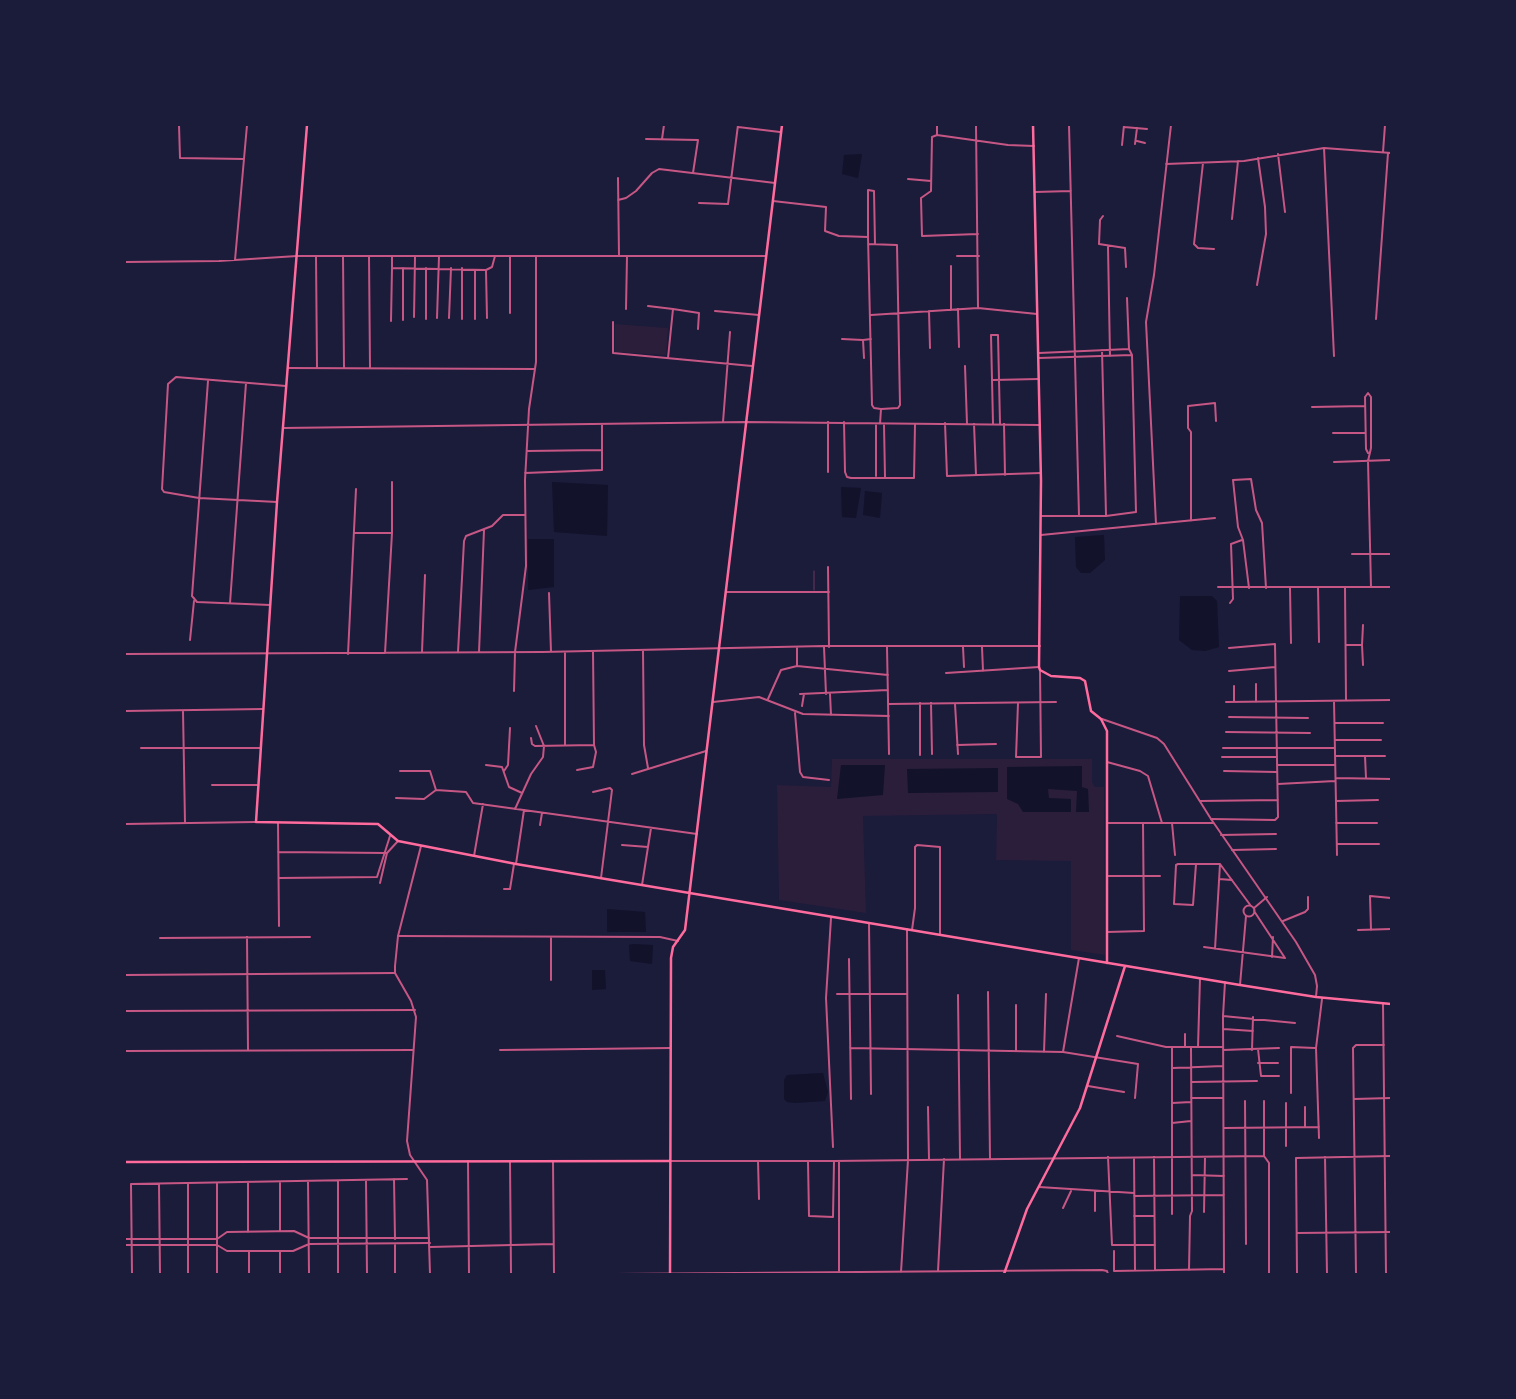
<!DOCTYPE html>
<style>
body{margin:0}
#map{position:relative;width:1516px;height:1399px;overflow:hidden;background:#1b1b3a;font-family:"Alegreya Sans",sans-serif}
canvas{display:block}
.frame{position:absolute;inset:0;border:126px solid #1b1b3a;pointer-events:none}
</style>
<div id="map">
<canvas width="1516" height="1399"></canvas>
<div class="frame"></div>
</div>
<script>
const c = document.querySelector('canvas').getContext('2d');
c.lineJoin = 'round';
function fillPath(path, color) { c.fillStyle = color; c.fill(path, 'evenodd'); }
const poly = rows => new Path2D(rows.map(r => 'M' + r).join(''));
function trace(path, color, width, dash) { c.strokeStyle = color; c.lineWidth = width; c.lineCap = dash ? 'butt' : 'round'; c.setLineDash(dash || []); c.stroke(path); }
fillPath(poly([
 [615,324,668,328,666,355,615,352],
 [832,759,1092,759,1092,782,1095,787,1104,787,1105,955,1071,950,1071,861,996,860,997,814,863,816,866,913,779,900,777,785,831,787]
]), '#2a1e3b');
fillPath(poly([
 [862,154,858,178,842,174,844,155],
 [552,482,608,485,607,536,554,532],
 [841,487,861,488,856,518,842,517],
 [865,491,882,493,880,518,863,515],
 [1104,535,1105,560,1090,573,1081,573,1076,567,1075,537],
 [528,539,554,539,554,587,528,590],
 [1180,596,1212,596,1217,601,1219,647,1205,651,1192,650,1179,640],
 [841,765,885,765,883,795,837,799],
 [1082,766,1082,787,1088,789,1089,812,1076,812,1077,791,1048,789,1049,798,1071,799,1071,812,1023,812,1018,804,1007,799,1007,767],
 [998,768,998,792,908,793,907,769],
 [607,909,645,912,646,932,607,932],
 [633,944,653,945,652,964,630,961,629,945],
 [592,970,605,970,606,989,592,990],
 [823,1073,828,1092,825,1101,795,1103,787,1102,784,1099,784,1080,787,1075]
]), '#12122b');
trace(poly([
 [814,571,814,590]
]), '#c65784', 0.5);
trace(poly([
 [179,125,180,158,244,159],
 [937,125,937,135],
 [976,125,978,308],
 [1069,125,1079,516],
 [738,127,780,132],
 [1124,127,1147,129],
 [646,139,698,140,693,173],
 [662,139,664,125],
 [1137,141,1145,143],
 [1135,144,1137,128],
 [1122,145,1124,125],
 [1324,148,1334,356],
 [1383,152,1385,125],
 [1278,154,1285,212],
 [1203,163,1194,244,1198,248,1214,249],
 [1166,164,1244,161,1324,148,1391,153],
 [618,178,619,256],
 [908,179,931,181],
 [1035,192,1071,191],
 [618,200,626,198,636,191,652,173,659,169,775,183],
 [773,201,826,207,825,231,839,236,868,237],
 [699,203,728,204,738,125],
 [1103,216,1100,220,1099,244,1125,248,1126,267],
 [1232,219,1238,161],
 [978,234,922,236,921,198,931,191,932,137,937,135,1008,145,1034,146],
 [868,244,897,245,900,405,898,408,881,409,874,408,872,405,868,237,868,190,874,191,875,244],
 [1108,247,1110,356],
 [316,256,317,368],
 [343,256,344,368],
 [369,256,370,368],
 [510,256,510,313],
 [957,256,979,256],
 [235,260,247,125],
 [125,262,219,261,297,256,766,256],
 [392,268,392,256],
 [486,271,487,318],
 [1257,285,1266,234,1265,207,1258,158],
 [648,306,673,309,668,358],
 [626,309,627,256],
 [673,309,699,313,698,329],
 [958,309,959,347],
 [951,310,951,266],
 [715,311,759,315],
 [929,311,930,348],
 [871,315,978,308,1037,314],
 [414,317,415,257],
 [437,318,439,256],
 [449,318,451,268],
 [426,319,426,268],
 [462,319,462,268],
 [475,319,475,270],
 [1376,319,1388,153],
 [403,320,403,268],
 [391,321,392,268,486,270,492,267,495,256],
 [613,322,613,353,752,366],
 [842,339,863,340],
 [1102,350,1106,515],
 [1039,353,1129,349],
 [864,358,863,340,871,339],
 [1039,358,1132,355],
 [965,366,967,424],
 [288,368,535,369],
 [993,380,1038,379],
 [208,381,192,596,197,602,270,605],
 [1312,407,1365,406],
 [723,422,730,332],
 [844,422,845,472,847,477,851,478,914,478,915,424],
 [945,423,947,476,1041,473],
 [876,424,876,476],
 [880,424,881,409],
 [974,424,976,475],
 [993,424,991,335,998,335,1000,424],
 [1004,424,1005,475],
 [884,425,885,477],
 [283,428,746,422,1039,425],
 [1333,433,1365,433],
 [527,451,602,450],
 [1368,453,1366,449,1365,397,1368,393,1371,397,1371,448,1368,461,1371,587],
 [1334,462,1391,460],
 [828,472,828,422],
 [525,473,602,470,602,424],
 [277,502,199,498,164,492,162,489,168,384,176,377,286,386],
 [1041,516,1106,516,1136,512,1132,355,1129,349,1127,298],
 [1191,521,1191,432,1188,428,1188,406,1215,403,1216,421],
 [1156,524,1146,322,1154,275,1171,125],
 [354,533,392,533],
 [1041,535,1215,518],
 [1352,554,1391,554],
 [828,567,829,647],
 [1218,587,1391,587],
 [1318,587,1319,642],
 [1345,587,1346,700],
 [1249,588,1243,540,1238,527,1233,480,1251,479,1256,510,1262,523,1266,588],
 [1290,588,1291,643],
 [726,592,829,592],
 [549,593,551,652],
 [230,603,246,383],
 [1230,603,1233,599,1231,544,1242,540],
 [190,640,194,601],
 [1346,645,1362,645,1363,665],
 [1362,645,1363,625],
 [824,647,826,694],
 [887,647,889,754],
 [963,647,964,667],
 [982,647,983,671],
 [643,651,644,745,648,768],
 [422,652,425,575],
 [458,652,464,541,466,536,492,526,503,515,525,515],
 [479,652,484,530],
 [565,652,565,745],
 [385,653,392,533,392,482],
 [125,654,542,652,824,646,1040,646],
 [348,654,356,489],
 [797,666,888,675],
 [1229,671,1275,667],
 [946,673,1039,667],
 [1256,684,1256,702],
 [1234,686,1234,702],
 [514,691,515,652,526,566,525,480,529,409,536,362,536,256],
 [800,694,888,690],
 [830,694,831,715],
 [768,699,781,670,797,666,797,647],
 [1334,701,1337,855],
 [713,702,759,697,803,714,889,716],
 [1226,702,1391,700],
 [920,703,920,755],
 [931,703,932,754],
 [1018,703,1016,757,1041,757,1040,670],
 [888,704,1056,702],
 [955,704,958,754],
 [802,706,804,694],
 [125,711,263,709],
 [183,711,185,823],
 [795,713,800,772,803,777,829,780],
 [1229,717,1308,718],
 [1335,723,1383,723],
 [1226,732,1310,733],
 [531,738,532,744,535,746,594,745],
 [1335,740,1381,740],
 [957,745,996,744],
 [141,748,261,748],
 [1223,748,1335,748],
 [1335,756,1385,756],
 [1365,756,1366,778],
 [1222,757,1277,757],
 [1107,762,1140,771,1148,776,1162,823],
 [486,765,502,767,509,787,522,793],
 [1277,765,1335,765],
 [577,770,593,767,596,752,594,745,593,651],
 [400,771,430,771,436,790,466,792,473,803,697,834],
 [504,771,508,765,510,728],
 [1224,771,1276,772],
 [632,774,706,751],
 [1336,778,1391,779],
 [1278,784,1335,781],
 [212,785,257,785],
 [593,792,610,788,612,790,601,878],
 [396,798,424,799,436,790],
 [1200,801,1278,800],
 [1336,801,1378,800],
 [515,809,531,774,543,757,544,746,536,726],
 [1211,819,1275,820,1278,817,1275,644,1229,648],
 [278,823,279,926],
 [1107,823,1213,823],
 [1172,823,1175,855],
 [1336,823,1377,823],
 [125,824,255,822],
 [540,825,542,813],
 [1221,835,1276,834],
 [1337,844,1379,844],
 [622,845,648,847],
 [1232,850,1276,849],
 [278,852,387,853],
 [474,856,483,804],
 [516,864,524,810],
 [1196,864,1193,905,1174,904,1176,865,1178,864,1220,864,1251,906],
 [1107,876,1160,876],
 [279,878,377,877,390,836],
 [1219,879,1232,880],
 [380,883,387,853,398,841],
 [642,885,651,828],
 [504,889,510,889,514,864],
 '1243.5 911a5.5 5.5 0 1 1 11 0a5.5 5.5 0 1 1-11 0Z',
 [1254,908,1267,897],
 [831,918,826,998,833,1147],
 [1283,921,1305,912,1308,909,1308,897],
 [869,923,871,1094],
 [912,930,915,908,915,847,917,845,940,847,940,935],
 [1358,930,1391,929],
 [1371,930,1370,896,1391,898],
 [1107,932,1144,931,1143,823],
 [398,936,660,937,678,941],
 [247,937,248,1050],
 [160,938,310,937],
 [551,938,551,980],
 [1204,947,1285,958,1254,911],
 [1215,949,1220,864],
 [1272,957,1273,937],
 [849,959,851,1099],
 [125,975,395,973],
 [1240,985,1246,916],
 [988,992,990,1159],
 [837,994,907,994],
 [958,995,960,1158],
 [1383,1004,1386,1274],
 [1016,1005,1016,1050],
 [125,1011,415,1010],
 [1223,1016,1295,1023],
 [1223,1029,1253,1031],
 [1117,1036,1166,1047,1222,1047],
 [1172,1047,1172,1214],
 [1185,1047,1185,1034],
 [1198,1047,1200,978],
 [850,1048,1063,1052,1138,1064,1135,1098],
 [1258,1049,1261,1076,1279,1076],
 [500,1050,670,1048],
 [1223,1050,1279,1048],
 [1252,1050,1253,1017],
 [125,1051,413,1050],
 [1044,1052,1046,994],
 [1063,1052,1079,958],
 [1258,1063,1278,1063],
 [1173,1068,1223,1066],
 [1192,1082,1257,1081],
 [1088,1086,1124,1092],
 [1291,1093,1291,1047,1315,1048],
 [1191,1098,1223,1098],
 [1354,1099,1391,1098],
 [1245,1101,1246,1244],
 [1264,1101,1264,1156,1269,1163,1269,1274],
 [1172,1103,1191,1102],
 [1286,1103,1286,1146],
 [928,1107,929,1159],
 [1305,1107,1305,1127],
 [1172,1123,1191,1121],
 [1224,1128,1319,1127],
 [1319,1138,1316,1048,1322,999],
 [1108,1157,1112,1245,1155,1245],
 [1154,1157,1155,1270],
 [1325,1157,1327,1274],
 [1134,1158,1135,1270],
 [468,1161,469,1274],
 [510,1161,511,1274],
 [553,1161,554,1274],
 [669,1161,834,1161,1264,1156],
 [758,1161,759,1199],
 [808,1162,809,1216,833,1217,834,1161],
 [1192,1175,1224,1176],
 [394,1179,395,1239],
 [366,1180,367,1274],
 [308,1181,309,1274],
 [338,1181,338,1274],
 [159,1184,160,1274],
 [188,1184,188,1274],
 [1039,1187,1134,1193],
 [1095,1192,1095,1211],
 [1134,1196,1224,1195],
 [1063,1208,1071,1191],
 [1204,1212,1205,1157],
 [1134,1216,1154,1216],
 [280,1231,280,1182],
 [248,1232,248,1182],
 [1297,1233,1391,1232],
 [125,1239,217,1239,227,1232,294,1231,309,1238,429,1238],
 [395,1244,395,1274],
 [125,1245,217,1245,227,1251,293,1251,309,1244,430,1243],
 [430,1247,553,1244],
 [249,1251,249,1274],
 [1114,1251,1114,1271,1224,1269],
 [1189,1270,1190,1216,1192,1211,1191,1047],
 [938,1271,944,1159],
 [839,1272,839,1161],
 [901,1272,908,1160,907,929],
 [132,1274,131,1184,407,1179],
 [217,1274,217,1183],
 [280,1274,280,1251],
 [616,1274,1102,1270,1107,1271,1108,1274],
 [1224,1274,1223,1016,1225,982],
 [1297,1274,1296,1158,1391,1156],
 [1356,1274,1353,1048,1356,1045,1384,1045]
]), '#c65784', 2);
trace(poly([
 [1102,719,1157,738,1164,744,1211,819,1296,942,1315,975,1317,986,1316,997],
 [421,846,398,936,395,966,395,973,411,1001,416,1017,407,1141,410,1155,427,1180,430,1274]
]), '#c65784', 2);
trace(poly([
 [307,125,277,502,256,822,378,824,398,841,516,864,1240,985,1316,997,1391,1004],
 [1033,125,1041,481,1039,667,1040,670,1051,676,1080,678,1085,681,1091,711,1101,719,1107,731,1107,963],
 [125,1162,669,1161],
 [670,1274,671,958,673,947,685,930,782,125],
 [1004,1274,1027,1209,1080,1108,1125,966]
]), '#ff6b9d', 2.5);
</script>
